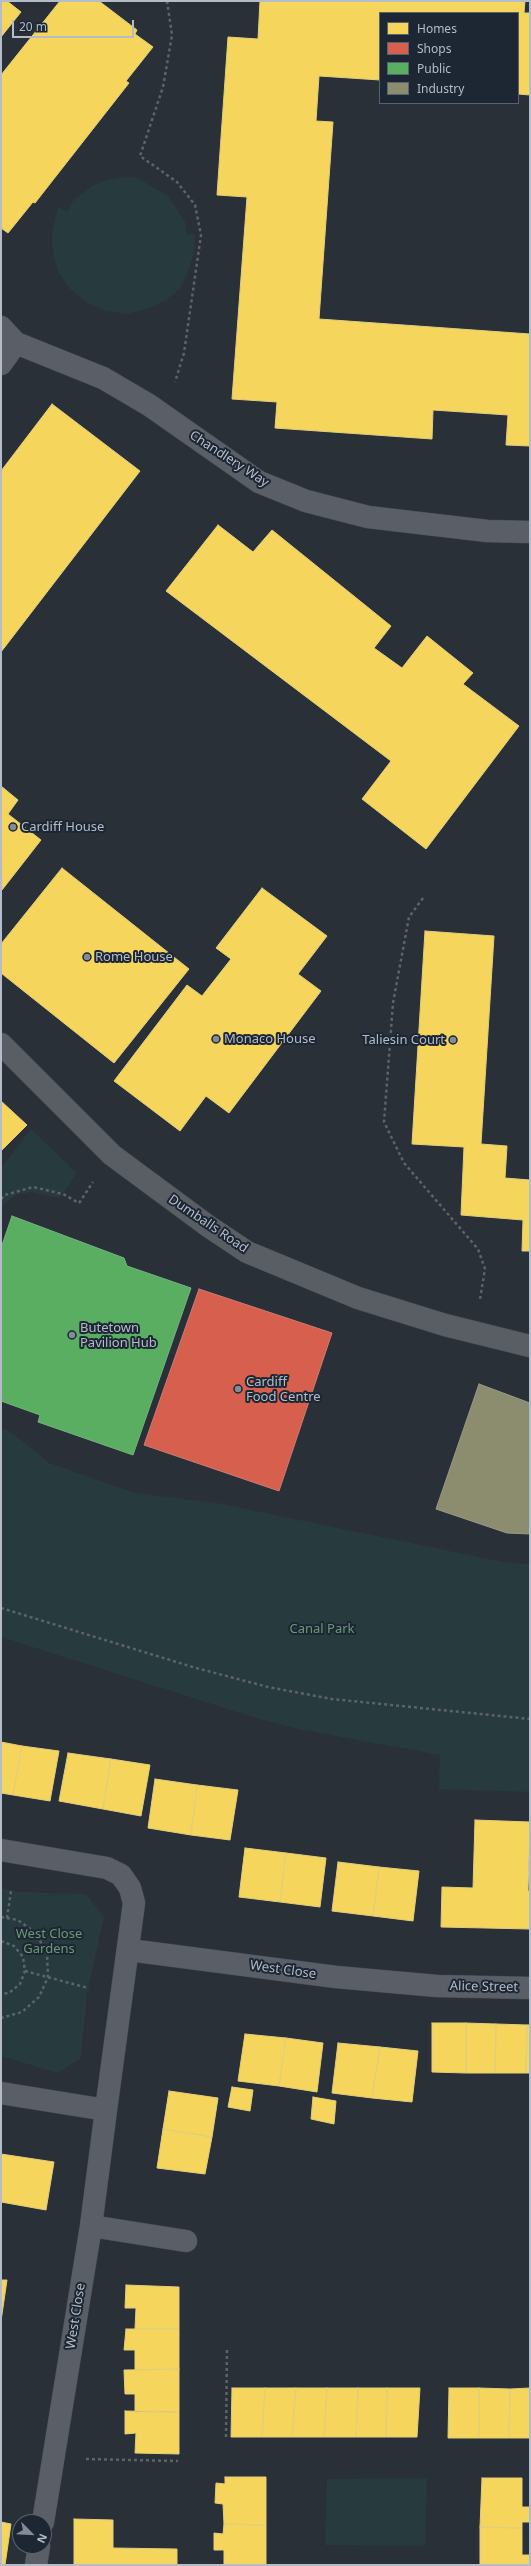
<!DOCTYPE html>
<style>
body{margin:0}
#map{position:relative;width:531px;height:2566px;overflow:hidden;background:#2a3038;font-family:"Noto Sans",sans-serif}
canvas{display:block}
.frame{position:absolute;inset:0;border:2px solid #b4bcc9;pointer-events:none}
.legend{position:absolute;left:379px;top:12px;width:140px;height:92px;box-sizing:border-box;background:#1d2633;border:1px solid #59626f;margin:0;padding:5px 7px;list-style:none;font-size:12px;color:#b4bcc9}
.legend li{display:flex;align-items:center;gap:8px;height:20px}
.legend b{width:20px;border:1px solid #59626f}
.north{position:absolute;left:12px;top:2514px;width:40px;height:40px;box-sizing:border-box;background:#1d2633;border:1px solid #59626f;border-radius:50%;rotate:114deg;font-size:11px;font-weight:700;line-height:16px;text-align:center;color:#b4bcc9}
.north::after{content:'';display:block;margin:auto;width:14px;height:18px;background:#848b96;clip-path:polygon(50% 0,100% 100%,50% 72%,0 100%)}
.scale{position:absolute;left:12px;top:20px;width:122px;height:18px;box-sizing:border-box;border:2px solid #b4bcc9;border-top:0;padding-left:5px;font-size:12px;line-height:14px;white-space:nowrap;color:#b4bcc9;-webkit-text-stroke:3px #1d2633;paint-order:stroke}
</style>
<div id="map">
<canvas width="531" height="2566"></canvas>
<div class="frame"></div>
<ul class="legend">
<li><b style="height:11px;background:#f6d55c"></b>Homes</li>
<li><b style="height:11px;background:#d6604d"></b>Shops</li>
<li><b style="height:11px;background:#5aae61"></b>Public</li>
<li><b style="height:11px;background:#8c8c6e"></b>Industry</li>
</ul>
<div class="north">N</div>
<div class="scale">20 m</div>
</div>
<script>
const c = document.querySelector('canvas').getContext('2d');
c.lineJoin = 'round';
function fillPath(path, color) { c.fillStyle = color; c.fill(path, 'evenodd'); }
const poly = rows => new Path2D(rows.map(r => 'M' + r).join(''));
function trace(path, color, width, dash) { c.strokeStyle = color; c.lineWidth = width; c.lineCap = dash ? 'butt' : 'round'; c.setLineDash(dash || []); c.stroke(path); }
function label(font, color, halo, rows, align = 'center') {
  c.font = font + ' "Noto Sans",sans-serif'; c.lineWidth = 4; c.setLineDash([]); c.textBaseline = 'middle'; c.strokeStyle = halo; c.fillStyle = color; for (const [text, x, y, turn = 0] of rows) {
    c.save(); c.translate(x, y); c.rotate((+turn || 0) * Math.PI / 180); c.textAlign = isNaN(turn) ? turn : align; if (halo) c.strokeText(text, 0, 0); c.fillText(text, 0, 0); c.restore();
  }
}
fillPath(poly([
 [121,177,138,178,168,196,185,222,187,235,195,234,194,253,188,272,180,289,166,300,149,308,127,314,105,311,86,302,70,289,59,273,53,255,52,234,58,207,67,212,73,201,92,186,106,180],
 [31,1129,77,1173,60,1198,31,1192,16,1195,1,1206,1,1168],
 [1,1428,11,1432,49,1463,135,1493,217,1503,508,1563,530,1564,530,1792,439,1789,440,1755,298,1729,256,1718,1,1637],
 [1,1888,18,1892,86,1894,104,1917,87,1994,81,2058,58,2073,1,2056],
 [427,2478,425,2546,325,2545,327,2479]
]), '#273a3e');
const homes = poly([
 [1,1,7,1,21,12,1,37,1,1],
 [60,1,99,1,137,30,135,34,153,47,126,81,129,83,35,203,33,202,8,233,1,228,1,75,60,1],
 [260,1,525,1,524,13,530,13,530,95,518,94,518,13,380,13,380,80,319,76,316,121,333,122,319,319,530,334,530,446,506,445,508,415,433,410,432,439,275,428,277,402,232,399,247,197,217,195,228,37,258,39,260,1],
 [52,404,140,471,1,652,1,471,52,404],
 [218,525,253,552,272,530,391,626,374,648,402,668,427,636,473,673,463,684,519,726,426,849,362,799,391,761,166,591,218,525],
 [1,786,18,800,8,814,41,840,2,890,1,786],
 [62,868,189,969,114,1063,1,973,1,944,62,868],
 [262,888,327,936,298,974,321,991,229,1113,206,1096,180,1131,114,1081,187,985,202,996,231,959,216,948,262,888],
 [425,931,494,936,481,1144,507,1146,505,1178,530,1180,530,1251,522,1251,523,1220,461,1215,464,1147,412,1144,425,931],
 [1,1101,27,1125,1,1151,1,1101],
 [1,1742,22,1746,13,1795,1,1793,1,1742],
 [22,1746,59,1751,50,1801,13,1795,22,1746],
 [68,1753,111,1759,103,1809,59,1801,68,1753],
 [111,1759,150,1765,141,1816,103,1809,111,1759],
 [155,1779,197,1785,191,1835,148,1828,155,1779],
 [197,1785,238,1790,230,1840,191,1835,197,1785],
 [475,1820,530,1822,528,1891,530,1891,530,1929,441,1927,442,1887,473,1888,475,1820],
 [245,1848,286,1853,280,1902,239,1897,245,1848],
 [286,1853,326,1858,320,1907,280,1902,286,1853],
 [338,1862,379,1867,373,1916,332,1911,338,1862],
 [379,1867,419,1871,413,1921,373,1916,379,1867],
 [432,2023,466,2023,466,2073,432,2072,432,2023],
 [466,2023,496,2024,495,2073,466,2073,466,2023],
 [496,2024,527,2025,526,2073,495,2073,496,2024],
 [527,2025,530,2025,530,2073,526,2073,527,2025],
 [245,2034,286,2038,279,2086,238,2081,245,2034],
 [286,2038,323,2043,317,2092,279,2086,286,2038],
 [338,2043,380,2047,372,2098,332,2093,338,2043],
 [380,2047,418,2051,412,2102,372,2098,380,2047],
 [232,2087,253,2090,250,2111,228,2107,232,2087],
 [169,2091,218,2098,212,2137,163,2129,169,2091],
 [313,2097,336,2101,334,2124,311,2119,313,2097],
 [163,2129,212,2137,205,2174,157,2168,163,2129],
 [1,2154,54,2162,46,2210,1,2202,1,2154],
 [1,2280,7,2280,1,2321,1,2280],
 [126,2285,179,2287,179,2329,135,2329,136,2308,125,2308,126,2285],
 [126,2329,179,2329,179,2369,135,2370,135,2350,124,2350,126,2329],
 [179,2369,179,2412,135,2412,135,2394,125,2394,124,2370,179,2369],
 [232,2388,265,2388,262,2437,231,2437,232,2388],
 [265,2388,296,2388,292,2437,262,2437,265,2388],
 [296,2388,327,2388,324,2437,292,2437,296,2388],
 [327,2388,358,2388,356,2437,324,2437,327,2388],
 [358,2388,387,2388,386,2437,356,2437,358,2388],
 [387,2388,420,2388,417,2437,386,2437,387,2388],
 [449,2388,479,2388,479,2438,448,2438,449,2388],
 [479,2388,510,2389,509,2438,479,2438,479,2388],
 [530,2388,530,2438,509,2438,510,2389,530,2388],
 [125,2411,179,2412,179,2454,135,2453,136,2433,125,2434,125,2411],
 [225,2477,266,2477,266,2525,224,2524,223,2504,215,2503,216,2483,225,2484,225,2477],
 [482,2478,522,2478,522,2507,530,2507,530,2522,522,2522,522,2528,480,2527,482,2478],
 [74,2519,113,2520,113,2548,177,2549,177,2565,74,2565,74,2519],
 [1,2522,11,2524,5,2565,1,2565,1,2522],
 [224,2524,266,2525,266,2565,224,2565,224,2550,214,2550,214,2533,223,2534,224,2524],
 [480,2527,522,2528,522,2555,530,2555,530,2565,480,2565,480,2527]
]);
fillPath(homes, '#f6d55c');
trace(homes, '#e2ce7d', 1);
const shops = poly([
 [199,1289,332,1333,279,1491,144,1445,199,1289]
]);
fillPath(shops, '#d6604d');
trace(shops, '#cc7c72', 1);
const public = poly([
 [12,1216,124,1258,127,1266,191,1288,133,1455,38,1422,40,1415,1,1401,1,1248,12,1216]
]);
fillPath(public, '#5aae61');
trace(public, '#75b280', 1);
const industry = poly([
 [479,1384,530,1403,530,1534,507,1533,436,1509,479,1384]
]);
fillPath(industry, '#8c8c6e');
trace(industry, '#989a89', 1);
const lane = poly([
 [1,327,16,343,103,378,149,405,259,482,306,501,368,517,487,531,530,532],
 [1,364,16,343]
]);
const street = poly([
 [1,1850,107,1868,121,1875,130,1888,134,1903,106,2110,1,2093],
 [129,1950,336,1977,437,1986,530,1988],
 [91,2226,186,2241],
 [43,2522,91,2226,106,2110],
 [36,2565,39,2546]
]);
const secondary = poly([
 [1,1044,112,1155,208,1226,247,1252,358,1298,445,1325,530,1346]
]);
trace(lane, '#484c53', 23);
trace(street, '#484c53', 23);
trace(secondary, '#484c53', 23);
trace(poly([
 [167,1,172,35,163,87,140,156,177,182,195,205,201,235,184,353,175,382],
 [423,898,409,917,393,1003,384,1122,404,1163,478,1249,485,1269,480,1299],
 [1,1199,5,1195,33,1187,63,1194,79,1203,93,1182],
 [1,1608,196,1668,268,1687,332,1699,530,1719],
 [1,1917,18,1920,36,1933,47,1954,48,1977,39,1997,22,2012,1,2018],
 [7,1918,11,1891],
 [1,1941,14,1946,23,1957,25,1971,20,1984,9,1993,1,1994],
 [25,1971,88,1988],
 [226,2437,227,2347],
 [86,2459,178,2461]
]), '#5d636a', 2.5, [3, 3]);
trace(lane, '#5a5e66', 22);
trace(street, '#5a5e66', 22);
trace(secondary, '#595d64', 22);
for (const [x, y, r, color] of [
 [13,827,4,"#848b96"],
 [87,957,4,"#848b96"],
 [216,1039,4,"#848b96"],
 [453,1040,4,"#848b96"],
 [72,1335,4,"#848b96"],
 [238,1389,4,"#848b96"]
]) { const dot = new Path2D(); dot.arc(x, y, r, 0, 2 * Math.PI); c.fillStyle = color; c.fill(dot); trace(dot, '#1d2633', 1.5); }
label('13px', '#b4bcc9', '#1d2633', [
 ["Chandlery Way",229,459,33],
 ["Dumballs Road",208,1224,34],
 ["West Close",283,1970,8],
 ["Alice Street",484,1987,1],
 ["West Close",76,2316,-81]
]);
label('13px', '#b4bcc9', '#1d2633', [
 ["Cardiff House",21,827],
 ["Rome House",95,957],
 ["Monaco House",224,1039],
 ["Taliesin Court",445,1040,"right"],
 ["Butetown",80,1328],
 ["Pavilion Hub",80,1343],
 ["Cardiff",246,1382],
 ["Food Centre",246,1397]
], 'left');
label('13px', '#6b9a76', '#1d2633', [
 ["Canal Park",322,1629],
 ["West Close",49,1934],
 ["Gardens",49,1949]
]);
</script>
